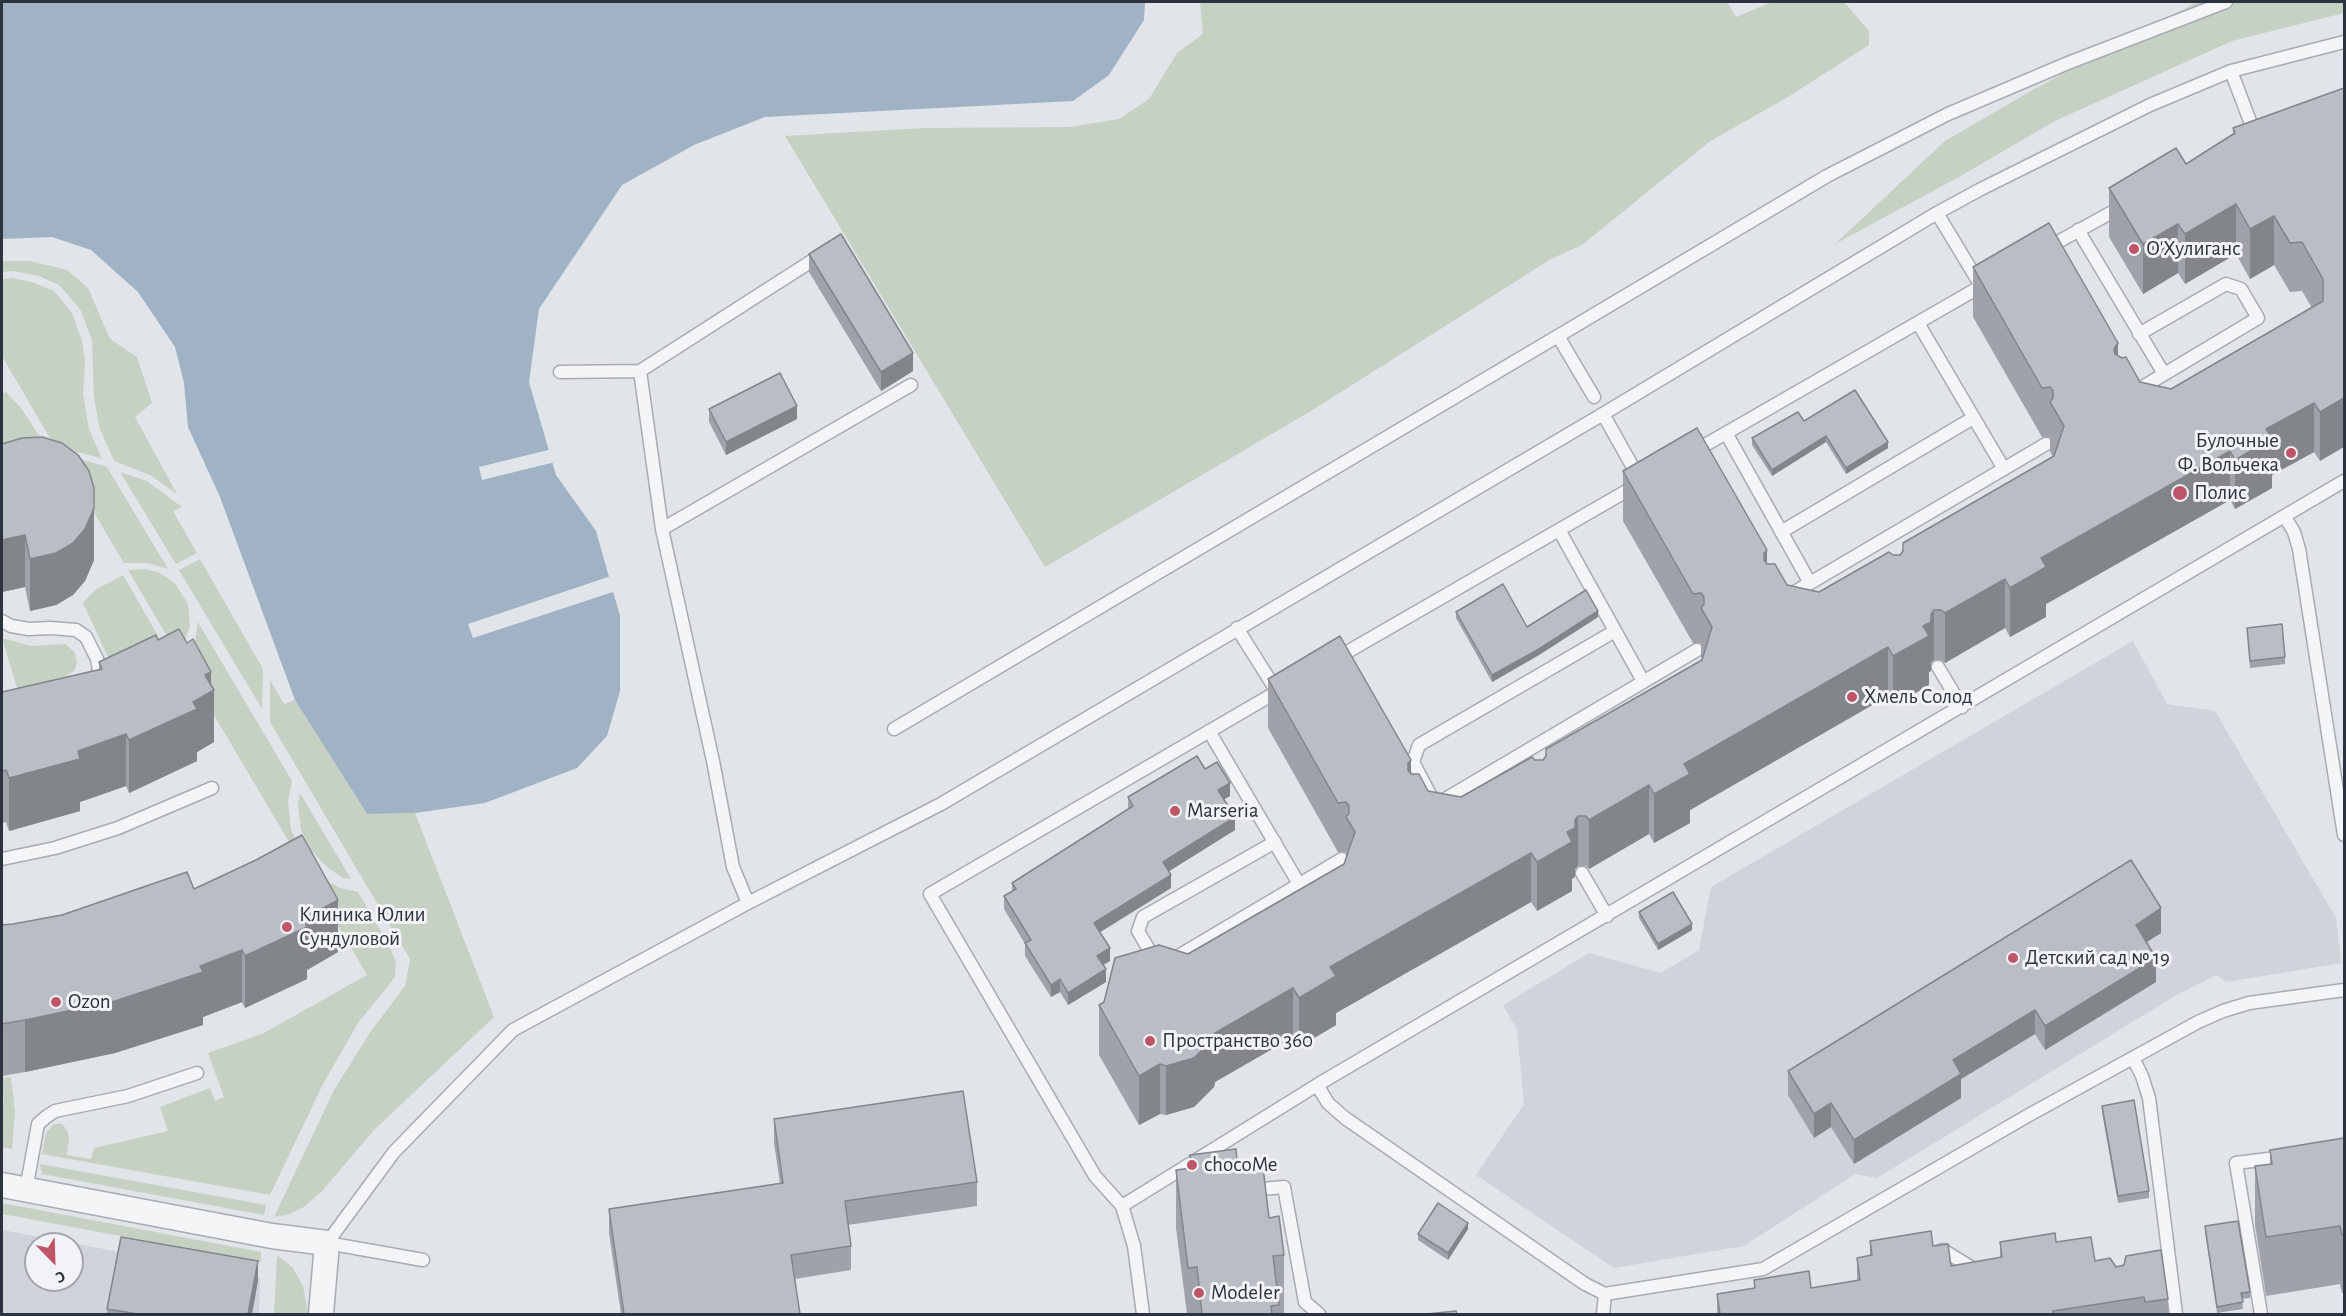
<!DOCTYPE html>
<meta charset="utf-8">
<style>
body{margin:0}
#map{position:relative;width:2346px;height:1316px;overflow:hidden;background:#e1e4e8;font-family:"Alegreya Sans",sans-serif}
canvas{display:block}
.frame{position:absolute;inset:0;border:3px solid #2c333e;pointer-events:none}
.north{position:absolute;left:24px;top:1232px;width:60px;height:60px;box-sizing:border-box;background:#f1f3f6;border:2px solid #a2a6ac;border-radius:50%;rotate:157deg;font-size:16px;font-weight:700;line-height:24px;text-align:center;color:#2c333e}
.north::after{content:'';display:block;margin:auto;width:21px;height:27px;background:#bf5568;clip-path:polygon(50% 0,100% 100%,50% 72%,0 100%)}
</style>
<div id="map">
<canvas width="2346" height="1316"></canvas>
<div class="frame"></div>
<div class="north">С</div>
</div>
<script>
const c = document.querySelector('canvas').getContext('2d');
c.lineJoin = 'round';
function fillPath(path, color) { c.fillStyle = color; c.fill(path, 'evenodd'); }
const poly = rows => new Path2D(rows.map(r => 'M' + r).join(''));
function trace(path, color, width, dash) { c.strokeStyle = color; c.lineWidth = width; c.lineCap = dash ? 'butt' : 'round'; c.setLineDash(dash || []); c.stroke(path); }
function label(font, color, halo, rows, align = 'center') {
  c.font = font + ' "Alegreya Sans",sans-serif'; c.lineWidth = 6; c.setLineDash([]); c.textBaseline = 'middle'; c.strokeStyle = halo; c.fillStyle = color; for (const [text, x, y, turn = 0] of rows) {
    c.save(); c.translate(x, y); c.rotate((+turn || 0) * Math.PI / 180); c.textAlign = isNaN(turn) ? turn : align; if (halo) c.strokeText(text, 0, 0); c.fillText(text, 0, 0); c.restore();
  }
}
fillPath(poly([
 [2133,641,2167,704,2215,711,2336,918,2341,963,2226,982,2217,975,2175,996,1877,1178,1855,1174,1744,1246,1614,1268,1476,1175,1524,1104,1517,1030,1503,1005,1589,953,1661,973,1699,950,1711,887],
 [2,1230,260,1278,259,1314,2,1314],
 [36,1244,72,1244,72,1280,36,1280]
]), '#d0d4da');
fillPath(poly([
 [1200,2,1727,2,1736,17,1772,2,1844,2,1869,31,1869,45,1788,97,1709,142,1582,245,1551,259,1311,411,1045,567,785,136,923,128,1070,127,1119,119,1149,99,1177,53,1203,34],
 [2197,2,2344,2,2344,13,2232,41,2055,121,1959,177,1835,244,1945,141,2036,88],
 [2,261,30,261,67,270,88,288,110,339,137,357,152,403,135,417,177,494,150,475,114,461,99,427,94,396,92,340,80,309,59,285,39,276,13,271,2,272],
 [12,278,35,283,54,291,72,313,82,341,85,362,83,394,89,429,102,459,82,453,58,452,2,356,2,279],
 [6,392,21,408,45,445,2,453,2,395],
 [62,459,80,459,107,467,168,569,148,563,124,563],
 [120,472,147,481,182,507,173,511,197,553,176,564],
 [200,559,263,669,262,709,179,570],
 [145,569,158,572,169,579,176,585,188,604,190,626,183,646,177,653,128,570],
 [123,575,170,657,120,683,83,603,95,590],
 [198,622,292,781,288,801,291,830,298,844,292,847,182,661,195,643],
 [2,638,31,646,66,644,75,653,77,663,74,671,66,676,18,691],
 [270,680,284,704,295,700,367,814,415,813,494,1017,374,1130,322,1191,304,1207,289,1214,274,1217,334,1090,371,1031,405,986,410,959,270,722],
 [300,793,351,879,343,878,327,867,311,850,301,830,298,805],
 [297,856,320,877,340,888,358,892,389,945,396,962,395,977,358,1023,322,1086,270,1195,42,1154,46,1133,54,1124,62,1124,67,1130,69,1136,67,1155,91,1159,94,1148,168,1131,160,1107,210,1088,215,1101,224,1097,208,1053,262,1034,367,975],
 [11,1077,15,1112,12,1149,2,1147,2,1103,4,1103,2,1078],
 [40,1164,266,1205,264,1215,42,1174],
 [2,1203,261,1252,261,1262,2,1214],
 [277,1255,293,1268,303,1286,308,1314,274,1314]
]), '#c7d1c3');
fillPath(poly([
 [2,2,1145,2,1144,20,1109,75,1073,101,765,117,694,145,622,185,539,309,529,382,556,475,596,531,620,616,620,691,607,736,577,768,485,803,415,813,367,814,295,700,220,497,188,427,184,383,175,347,138,292,91,250,52,237,2,239]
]), '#a0b3c4');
fillPath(poly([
 [552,449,555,462,482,480,479,467],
 [611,576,616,591,473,638,468,624]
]), '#e1e4e8');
const service = poly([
 [2231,71,2256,137],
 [1937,213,1981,286],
 [2078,230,2164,374],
 [2047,248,2123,206],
 [1918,323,2004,469],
 [1558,336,1827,176,1948,114,2068,63,2226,2],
 [640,371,662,529,713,761,733,867,748,903],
 [560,372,640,371,821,255],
 [2136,391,2258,318,2241,289,2226,284,2139,334],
 [1603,414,1639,478],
 [1726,433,1810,583],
 [1693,452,1985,284],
 [2285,517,2294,532,2299,549,2344,835],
 [662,529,911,385],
 [1559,530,1643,681],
 [1781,532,1973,418],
 [1788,596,2046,444],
 [2,621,11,626,29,629,51,628,76,630,86,637,97,659,99,670,93,681],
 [1237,628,1276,690],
 [1335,659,1637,485],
 [1938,667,1962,707],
 [894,729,1558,336,1594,397],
 [1209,731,1299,884],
 [1435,804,1413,762,1419,745,1615,631],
 [1437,804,1697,650],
 [2,859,55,848,118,828,212,788],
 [1582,873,1607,916],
 [1155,960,1138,931,1143,917,1275,842],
 [1170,961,1342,859],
 [2133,1058,2142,1076,2149,1098,2176,1314],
 [1317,1085,1328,1103,1345,1118,1585,1284,1605,1294],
 [26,1190,38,1124,46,1117,55,1111,128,1096,197,1073],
 [1250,1190,1284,1187,1305,1302,1319,1314],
 [1122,1206,1317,1085,2344,481],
 [1935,1253,1943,1250,1977,1271],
 [423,1260,327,1243,394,1152,513,1030,748,903,941,804,1603,414,1937,213,1981,189,2150,105,2231,71,2344,42],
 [1143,1314,1134,1246,1122,1206,1095,1176,930,894,1280,690],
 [1603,1314,1605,1294,1763,1269,2029,1115,2198,1022,2223,1011,2249,1003,2344,990],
 [2261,1314,2236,1163,2284,1157]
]);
const minor = poly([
 [2,1185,272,1236,327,1243,321,1314]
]);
trace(service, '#a7abb2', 15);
trace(minor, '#a7abb2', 27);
trace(service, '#f4f5f7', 12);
trace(minor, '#f4f5f7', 24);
fillPath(poly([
 [2344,88,2320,461,2314,452,2272,475,2272,488,2235,509,2230,500,2046,604,2046,617,2010,637,2005,628,1945,663,1941,660,1934,660,1931,663,1931,671,1929,672,1929,685,1893,706,1888,696,1690,810,1690,823,1654,843,1649,834,1589,869,1586,866,1578,866,1575,869,1575,877,1572,879,1572,891,1537,911,1531,902,1336,1013,1336,1025,1299,1047,1293,1037,1215,1082,1214,1087,1194,1107,1166,1115,1160,1114,1139,1125,1099,1055,1099,1005,1344,864,1346,858,1346,852,1338,852,1268,728,1268,679,1411,773,1428,791,1461,797,1535,760,1543,760,1702,660,1701,657,1701,643,1693,643,1623,521,1623,471,1767,563,1787,585,1819,592,1893,555,1900,555,2053,457,2050,451,2050,437,2042,437,1973,317,1973,267,2118,356,2140,382,2171,389,2312,308,2302,291,2290,292,2274,265,2250,279,2236,254,2185,284,2178,273,2143,294,2109,237,2109,188,2186,164,2233,135,2233,128],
 [809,254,913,371,881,391,809,272],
 [709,409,797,419,726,455,709,422],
 [1804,421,1888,448,1846,474,1826,442,1772,476,1752,445,1752,438],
 [2,442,94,540,94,560,85,581,73,595,56,605,30,611,25,587,2,592],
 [1456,612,1527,627,1598,617,1539,655,1492,682,1456,618],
 [2247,628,2285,657,2285,664,2250,668],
 [158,640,211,686,214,742,197,752,197,761,129,793,126,786,80,802,80,811,9,831,6,822,2,823,2,692,99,670,99,662],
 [1205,769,1230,796,1224,799,1235,830,1169,871,1171,888,1100,932,1110,961,1103,965,1106,982,1068,1005,1060,992,1051,997,1025,956,1025,944,1004,909,1004,896,1012,891,1012,883,1128,809,1128,797],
 [194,889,338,952,307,970,307,979,245,1008,242,1002,203,1017,203,1025,115,1053,25,1072,2,1076,2,925,13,924],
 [1639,912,1692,930,1658,950,1639,918],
 [2161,933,2146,942,2156,982,2045,1050,2035,1034,1961,1079,1961,1098,1854,1164,1831,1127,1814,1138,1788,1095,1788,1071],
 [2102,1106,2149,1191,2149,1198,2118,1203,2102,1112],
 [774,1119,977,1182,977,1206,848,1225,851,1246,851,1270,795,1279,800,1314,621,1314,609,1233,609,1209,780,1183,774,1143],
 [2344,1138,2344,1293,2342,1293,2340,1284,2266,1296,2255,1225,2255,1166,2270,1164,2270,1150],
 [1190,1155,1237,1162,1269,1218,1284,1255,1284,1313,1279,1314,1187,1314,1176,1228,1176,1170,1190,1168],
 [2205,1226,2250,1292,2250,1298,2242,1299,2243,1309,2217,1313,2205,1232],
 [1468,1229,1448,1260,1418,1240,1418,1234],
 [1870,1241,1933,1246,1951,1266,2000,1258,2000,1242,2056,1242,2095,1261,2116,1267,2168,1299,2168,1314,1717,1314,1717,1294,1754,1288,1754,1280,1811,1288,1857,1280,1857,1258,1870,1255],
 [258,1280,252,1314,107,1314,107,1309]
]), '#9fa3a9');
fillPath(poly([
 [2236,204,2236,254,2185,284,2185,234],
 [2274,216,2274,265,2250,279,2250,229],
 [2178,224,2178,273,2143,294,2143,244],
 [2118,343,2118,392,2114,349],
 [913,353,913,371,881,391,881,372],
 [2344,398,2344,447,2320,461,2320,412],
 [2314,403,2314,452,2272,475,2272,488,2235,509,2235,460,2266,429],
 [797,406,797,419,726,455,726,442],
 [1826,436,1826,442,1772,476,1772,470],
 [1888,442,1888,448,1846,474,1846,468],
 [2230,451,2230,500,2046,604,2046,617,2010,637,2010,588,2041,558],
 [94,488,94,560,85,581,73,595,56,605,30,611,30,559],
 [25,535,25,587,2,592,2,540],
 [1767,550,1767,599,1764,553],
 [2005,579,2005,628,1945,663,1945,613],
 [1934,610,1934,660,1931,663,1931,671,1929,672,1929,685,1893,706,1893,656,1923,626,1931,614],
 [1598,611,1598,617,1539,655,1492,682,1492,675],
 [1888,647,1888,696,1690,810,1690,823,1654,843,1654,794,1684,764],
 [211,672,211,692,214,690,214,742,197,752,197,761,129,793,129,740,193,702,205,675],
 [126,734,126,786,80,802,80,811,9,831,9,778,78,751],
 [1411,760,1411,809,1408,763],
 [1230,783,1230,796,1218,803,1218,790],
 [1649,785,1649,834,1589,869,1589,820],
 [1578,816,1578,866,1575,869,1575,877,1572,879,1572,891,1537,911,1537,862,1567,832,1575,820],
 [1235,817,1235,830,1163,875,1163,862],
 [1531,853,1531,902,1336,1013,1336,1025,1299,1047,1299,998,1330,967],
 [1171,875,1171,888,1094,936,1094,923],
 [338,900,338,952,307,970,307,979,245,1008,245,956,303,919],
 [2161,908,2161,933,2136,949,2136,925],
 [1692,924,1692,930,1658,950,1658,944],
 [1110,948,1110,961,1097,969,1097,956],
 [242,950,242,1002,203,1017,203,1025,115,1053,25,1072,25,1020,200,966],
 [2156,958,2156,982,2045,1050,2045,1026],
 [1106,969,1106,982,1068,1005,1068,993],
 [1060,979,1060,992,1051,997,1051,985],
 [1293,988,1293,1037,1215,1082,1214,1087,1194,1107,1166,1115,1166,1066,1215,1033],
 [2035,1010,2035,1034,1961,1079,1961,1098,1854,1164,1854,1140,1953,1060],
 [1160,1064,1160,1114,1139,1125,1139,1076],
 [1831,1103,1831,1127,1814,1138,1814,1114],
 [1468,1223,1468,1229,1448,1260,1448,1253],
 [258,1261,258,1280,252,1314,248,1314]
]), '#82858a');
const building = poly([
 [2344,88,2344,398,2320,412,2314,403,2266,429,2272,438,2235,460,2230,451,2041,558,2046,567,2010,588,2005,579,1945,613,1941,610,1934,610,1931,614,1931,622,1923,626,1929,636,1893,656,1888,647,1684,764,1690,774,1654,794,1649,785,1589,820,1586,816,1578,816,1575,820,1575,828,1567,832,1572,842,1537,862,1531,853,1330,967,1336,976,1299,998,1293,988,1215,1033,1214,1038,1194,1058,1166,1066,1160,1064,1139,1076,1099,1005,1104,1002,1115,958,1159,945,1188,954,1344,864,1355,832,1346,817,1349,813,1349,806,1346,802,1338,803,1268,679,1340,636,1411,760,1408,763,1408,770,1411,774,1419,774,1428,791,1461,797,1532,757,1535,760,1543,760,1546,756,1546,749,1702,660,1712,627,1701,608,1704,604,1704,597,1701,593,1693,594,1623,471,1697,428,1767,550,1764,553,1764,560,1767,564,1775,564,1787,585,1819,592,1889,552,1893,555,1900,555,1903,551,1903,543,2054,456,2064,426,2050,402,2053,398,2053,391,2050,387,2042,388,1973,267,2049,223,2118,343,2114,349,2115,354,2122,358,2126,357,2140,382,2171,389,2323,301,2323,279,2302,242,2290,243,2274,216,2250,229,2236,204,2185,234,2178,224,2143,244,2109,188,2176,148,2186,164,2235,133,2233,128,2344,88],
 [841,234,913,353,881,372,809,254,841,234],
 [780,373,797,406,726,442,709,409,780,373],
 [1855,390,1888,442,1846,468,1826,436,1772,470,1752,438,1798,412,1804,421,1855,390],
 [42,437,62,443,78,455,89,471,94,488,94,508,85,529,73,543,56,553,30,559,25,535,2,540,2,442,2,444,22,438,42,437],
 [1503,584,1527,627,1586,590,1598,611,1539,649,1492,675,1456,612,1503,584],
 [2282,624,2285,657,2250,661,2247,628,2282,624],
 [179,629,187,643,193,639,211,672,205,675,214,690,193,702,197,709,129,740,126,734,78,751,80,759,9,778,6,770,2,771,2,692,102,669,99,662,156,635,158,640,179,629],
 [1197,756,1205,769,1217,762,1230,783,1218,790,1235,817,1163,862,1171,875,1094,923,1110,948,1097,956,1106,969,1068,993,1060,979,1051,985,1025,943,1031,940,1004,896,1016,889,1012,883,1133,806,1128,797,1197,756],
 [302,835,338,900,303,919,307,927,245,956,242,950,200,966,203,972,115,1001,25,1020,2,1024,2,925,13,924,62,915,187,872,194,889,256,860,302,835],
 [2131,860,2161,908,2136,925,2156,958,2045,1026,2035,1010,1953,1060,1961,1074,1854,1140,1831,1103,1814,1114,1788,1071,2131,860],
 [1673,892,1692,924,1658,944,1639,912,1673,892],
 [963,1091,977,1182,845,1201,851,1246,791,1255,800,1314,624,1314,609,1209,783,1183,774,1119,963,1091],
 [2134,1100,2149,1191,2118,1196,2102,1106,2134,1100],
 [2344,1138,2344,1234,2342,1235,2340,1226,2266,1237,2255,1166,2272,1164,2270,1150,2344,1138],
 [1236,1149,1237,1162,1262,1159,1269,1218,1279,1216,1284,1255,1273,1256,1279,1305,1271,1306,1272,1314,1202,1314,1197,1267,1188,1268,1176,1170,1192,1168,1190,1155,1236,1149],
 [1438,1203,1468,1223,1448,1253,1418,1234,1438,1203],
 [2238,1221,2250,1292,2241,1293,2243,1302,2217,1307,2205,1226,2238,1221],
 [1931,1231,1933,1246,1948,1244,1951,1266,2002,1257,2000,1242,2055,1233,2056,1242,2091,1237,2095,1261,2110,1258,2116,1267,2124,1265,2126,1256,2161,1250,2168,1299,2145,1302,2144,1297,2053,1311,2053,1314,1720,1314,1717,1294,1755,1288,1754,1280,1809,1271,1811,1288,1860,1280,1857,1258,1872,1255,1870,1241,1931,1231],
 [121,1237,258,1261,248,1314,138,1314,107,1309,121,1237],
 [1456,1311,1457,1314,1427,1314,1456,1311]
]);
fillPath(building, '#b9bec5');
trace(building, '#82858a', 1.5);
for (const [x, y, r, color] of [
 [2134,249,6,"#bf5568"],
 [2291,453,6,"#bf5568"],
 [2180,493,8,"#bf5568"],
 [1852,697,6,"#bf5568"],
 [1175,811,6,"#bf5568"],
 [287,927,6,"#bf5568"],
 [2013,958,6,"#bf5568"],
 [56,1002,6,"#bf5568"],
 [1150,1041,6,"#bf5568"],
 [1192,1165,6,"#bf5568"],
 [1199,1293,6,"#bf5568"]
]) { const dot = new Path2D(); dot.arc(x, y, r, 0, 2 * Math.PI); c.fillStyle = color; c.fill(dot); trace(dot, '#f1f3f6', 2); }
label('21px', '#2c333e', '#f1f3f6', [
 ["О'Хулиганс",2146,249],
 ["Булочные",2279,441,"right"],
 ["Ф. Вольчека",2279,465,"right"],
 ["Полис",2194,493],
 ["Хмель Солод",1864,697],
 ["Marseria",1187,811],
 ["Клиника Юлии",299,915],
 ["Сундуловой",299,939],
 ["Детский сад № 19",2025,958],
 ["Ozon",68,1002],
 ["Пространство 360",1162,1041],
 ["chocoMe",1204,1165],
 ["Modeler",1211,1293]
], 'left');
</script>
